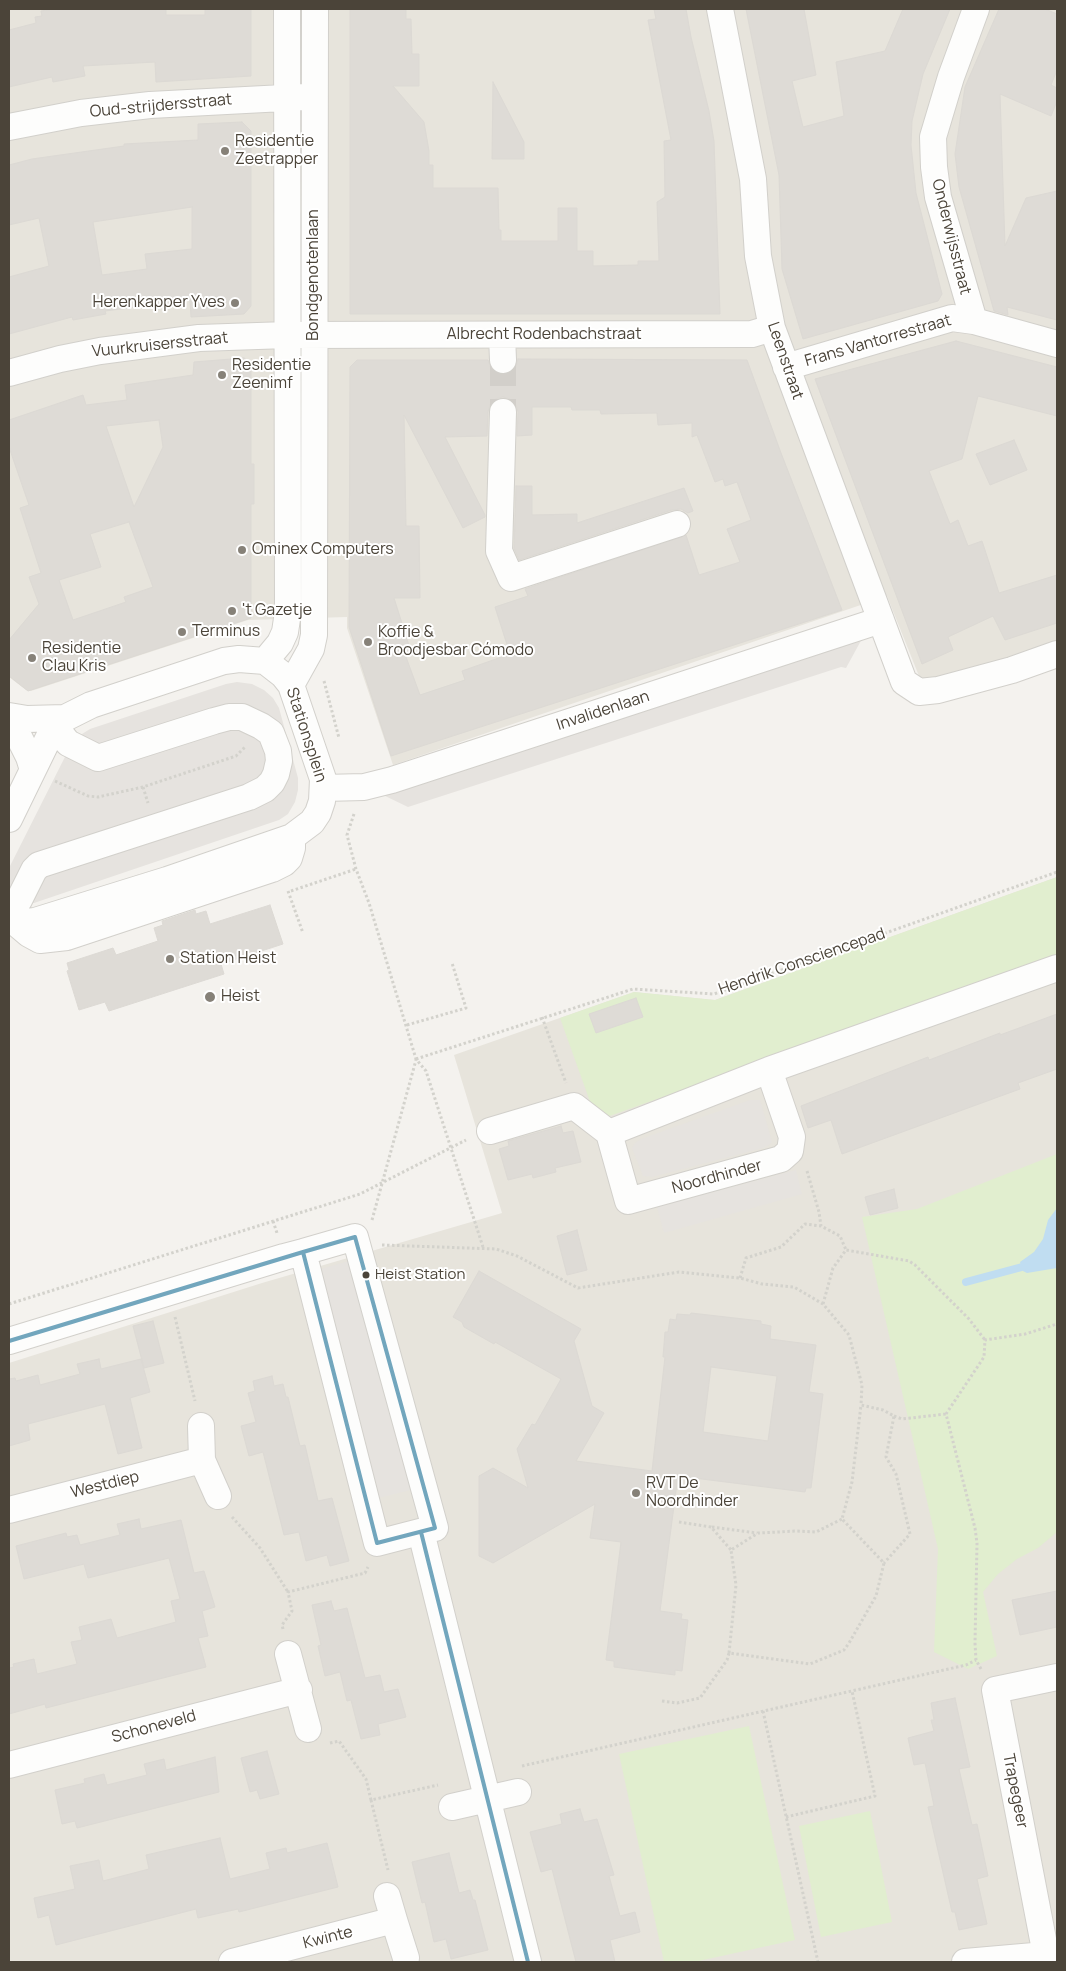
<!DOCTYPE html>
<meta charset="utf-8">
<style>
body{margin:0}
#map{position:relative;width:1066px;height:1971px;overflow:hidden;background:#f4f2ee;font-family:Manrope,sans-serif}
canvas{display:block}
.frame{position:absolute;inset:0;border:10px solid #4b4439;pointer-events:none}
</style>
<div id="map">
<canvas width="1066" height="1971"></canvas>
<div class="frame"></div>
</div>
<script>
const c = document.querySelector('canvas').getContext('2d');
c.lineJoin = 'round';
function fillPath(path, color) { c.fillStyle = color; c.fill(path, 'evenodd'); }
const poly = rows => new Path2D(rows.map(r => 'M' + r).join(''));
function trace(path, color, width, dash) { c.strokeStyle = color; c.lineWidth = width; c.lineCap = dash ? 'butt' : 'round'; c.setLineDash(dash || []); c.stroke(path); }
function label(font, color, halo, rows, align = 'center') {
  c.font = font + ' Manrope,sans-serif'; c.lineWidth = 4; c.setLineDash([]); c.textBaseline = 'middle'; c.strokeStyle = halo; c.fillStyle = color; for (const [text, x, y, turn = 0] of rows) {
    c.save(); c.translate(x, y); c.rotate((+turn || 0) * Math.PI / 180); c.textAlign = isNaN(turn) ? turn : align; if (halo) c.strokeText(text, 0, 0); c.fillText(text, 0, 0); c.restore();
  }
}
fillPath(poly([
 [9,9,1057,9,1057,661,938,699,919,676,887,596,393,765,347,628,347,617,248,620,31,691,26,690,9,677],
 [1057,877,1057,1962,9,1962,9,1363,262,1283,502,1213,454,1055,634,992,715,1000]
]), '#e7e4dc');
fillPath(poly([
 [1057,877,1057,956,604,1118,593,1110,560,1018,634,992,715,1000],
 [1057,1154,1057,1532,1038,1548,1017,1559,998,1574,983,1592,997,1656,968,1669,934,1652,938,1549,862,1217,917,1209],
 [749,1726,795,1940,694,1962,664,1962,619,1754],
 [870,1811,892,1922,821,1937,799,1826]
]), '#e1eecf');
fillPath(poly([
 [863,637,846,668,841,667,408,807,381,794],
 [237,682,252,684,264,690,273,698,279,708,298,778,298,790,295,802,288,814,279,820,34,903,24,902,9,897,9,868,74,739,90,729,226,684],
 [750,1100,760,1100,772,1142,769,1145,763,1148,652,1177,643,1176,632,1148,635,1143,641,1139],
 [796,1170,802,1194,664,1233,657,1207],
 [356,1259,415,1489,378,1498,321,1269]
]), '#e6e3df');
fillPath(poly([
 [1057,1208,1057,1268,1027,1273,1023,1271,1020,1262,1034,1252,1043,1239,1048,1220]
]), '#c0ddf1');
trace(poly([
 [966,1282,1022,1267]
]), '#c0ddf1', 8);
const building = poly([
 [53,9,166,9,166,15,205,15,205,9,251,9,251,76,156,82,155,62,83,66,85,76,53,82,52,77,9,87,9,30,36,23,35,17,42,16,41,11,53,9],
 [350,9,406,9,406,19,411,19,412,54,419,54,419,86,393,86,424,122,429,151,429,165,433,165,433,188,498,188,499,230,501,230,501,241,558,241,558,208,577,208,577,251,593,251,593,266,638,265,638,261,659,261,657,202,665,197,664,141,671,140,648,20,656,19,654,9,686,9,691,37,709,111,714,141,720,314,350,314,350,9],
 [746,9,804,9,816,75,792,81,803,127,844,116,836,62,885,51,903,9,950,9,923,74,912,121,911,145,916,193,942,294,938,301,803,339,782,269,779,175,746,9],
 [999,9,1045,9,1057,14,1057,70,1051,85,1057,88,1057,101,1051,116,1000,94,1005,246,1026,198,1057,191,1057,320,1007,307,1008,315,994,311,959,187,955,154,965,87,999,9],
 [493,82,524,142,524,159,492,159,493,82],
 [242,122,251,131,251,306,244,314,191,317,190,300,105,311,106,314,73,320,72,317,9,334,9,277,49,266,39,218,9,225,9,165,32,159,124,146,124,144,198,140,198,124,242,122],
 [192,207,192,249,145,254,147,269,102,275,93,222,192,207],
 [956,341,1057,367,1057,416,978,396,962,459,929,471,950,524,958,520,968,546,982,541,999,593,1057,575,1057,623,1005,640,993,616,948,637,953,650,922,664,815,379,956,341],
 [244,358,251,364,251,464,254,464,254,504,251,504,251,618,28,691,9,676,9,640,39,604,29,577,41,573,20,508,29,505,9,447,9,420,83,395,86,405,127,400,125,385,193,375,194,362,244,358],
 [159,420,163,447,134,507,106,426,159,420],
 [129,522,153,587,124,597,126,602,73,620,59,580,101,567,90,534,129,522],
 [518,359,747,360,781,453,842,610,391,756,349,627,350,367,357,360,488,360,491,368,496,373,504,375,511,373,516,367,518,359],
 [503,397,510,399,516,405,518,412,517,436,532,435,532,407,571,407,572,410,600,410,601,414,657,413,658,425,692,423,692,437,697,435,715,482,723,479,725,486,737,482,751,520,727,529,740,562,699,575,686,535,525,589,528,596,495,607,510,654,462,671,465,680,420,695,406,657,412,655,394,598,420,598,419,526,406,526,404,415,463,528,485,517,485,515,445,437,487,436,488,412,490,405,495,399,503,397],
 [1014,440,1027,470,990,485,976,454,1014,440],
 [516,486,532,486,532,515,577,514,577,523,684,488,693,511,688,513,681,509,672,510,519,560,514,548,516,486],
 [270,905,283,944,221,964,224,974,109,1011,105,1002,79,1010,67,971,69,970,67,963,113,948,116,955,158,941,154,928,163,925,162,921,195,910,196,914,206,911,210,924,270,905],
 [636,998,643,1017,596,1033,589,1014,636,998],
 [1057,1014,1057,1069,1018,1083,1020,1089,842,1154,831,1120,808,1128,801,1106,928,1057,929,1060,1000,1033,1000,1035,1057,1014],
 [561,1126,563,1133,573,1131,581,1162,555,1168,556,1172,533,1178,532,1174,508,1180,499,1149,509,1146,508,1141,561,1126],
 [894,1189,898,1208,870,1215,865,1197,894,1189],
 [577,1230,587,1270,567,1275,557,1236,577,1230],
 [479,1271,581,1329,574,1341,592,1406,604,1413,576,1461,652,1471,665,1357,663,1357,665,1332,668,1332,670,1319,676,1320,677,1314,690,1315,691,1313,761,1321,761,1324,771,1326,770,1339,816,1345,809,1392,823,1394,811,1488,806,1488,805,1492,678,1476,660,1611,682,1614,681,1619,688,1620,682,1671,675,1670,675,1675,614,1667,614,1661,606,1660,621,1542,590,1538,595,1504,493,1563,479,1556,479,1476,493,1468,528,1488,517,1449,532,1424,535,1425,561,1379,495,1342,494,1344,464,1327,462,1322,453,1317,479,1271],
 [711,1367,777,1376,768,1441,703,1432,711,1367],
 [153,1321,164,1363,144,1368,133,1326,153,1321],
 [99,1359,101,1369,141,1359,150,1392,130,1398,142,1448,118,1454,105,1404,28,1424,30,1440,9,1446,9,1379,15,1378,16,1381,38,1375,40,1385,80,1374,77,1364,99,1359],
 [272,1376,274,1386,283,1384,286,1397,288,1397,300,1446,305,1445,318,1501,332,1498,349,1561,330,1566,327,1555,306,1561,299,1532,284,1535,263,1452,249,1456,241,1426,256,1422,248,1393,255,1391,253,1381,272,1376],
 [139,1519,141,1529,181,1520,194,1573,204,1571,215,1607,202,1611,208,1636,198,1638,206,1667,46,1708,45,1704,9,1714,9,1668,14,1667,13,1664,34,1659,37,1674,77,1664,71,1642,82,1640,79,1627,111,1619,117,1638,176,1622,171,1601,180,1599,169,1558,88,1578,84,1564,24,1579,16,1546,66,1533,67,1537,77,1535,80,1545,120,1535,117,1524,139,1519],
 [1057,1591,1057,1627,1020,1635,1012,1600,1057,1591],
 [331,1601,334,1611,347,1608,365,1678,380,1675,384,1692,398,1689,406,1717,378,1724,380,1735,361,1739,351,1700,347,1701,340,1672,325,1676,318,1646,321,1645,312,1605,331,1601],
 [955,1698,970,1767,959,1769,972,1825,977,1824,988,1876,977,1879,987,1924,959,1930,955,1912,952,1912,928,1807,934,1806,925,1763,914,1765,908,1738,934,1731,931,1720,934,1720,931,1703,955,1698],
 [267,1751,279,1794,260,1799,257,1790,250,1792,241,1758,267,1751],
 [215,1757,219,1792,77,1828,75,1821,62,1824,55,1790,85,1783,84,1779,104,1774,107,1785,147,1775,144,1764,164,1759,166,1770,215,1757],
 [580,1809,584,1822,597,1819,614,1875,609,1876,620,1916,635,1912,640,1932,610,1940,615,1962,576,1962,552,1869,541,1872,530,1832,562,1824,560,1814,580,1809],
 [220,1838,230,1879,270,1869,266,1853,286,1848,287,1853,327,1843,338,1887,239,1912,238,1909,198,1918,196,1909,56,1945,49,1915,38,1918,34,1898,75,1889,70,1866,99,1860,103,1881,149,1869,146,1855,220,1838],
 [449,1853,459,1893,470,1890,473,1900,475,1900,488,1950,451,1959,446,1939,434,1942,425,1902,422,1903,412,1862,449,1853]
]);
fillPath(building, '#dedbd6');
trace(building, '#dcd9d4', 1);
trace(poly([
 [503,360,503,412]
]), '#d2cfca', 26, [26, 13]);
const minor = poly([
 [720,9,753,179,758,256,772,328,904,682,919,692,938,690,1012,670,1057,654],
 [9,127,81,113,150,105,303,97],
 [974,321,938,197,934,167,933,137,951,77,976,9],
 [502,335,503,360],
 [786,367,952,318,974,321,1057,344],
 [9,373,60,359,100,351,199,338,287,335,752,334,772,328],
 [503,412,499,551,511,578,677,524],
 [265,661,280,643,285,632,288,612,287,9],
 [291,685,311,649,314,635,315,9],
 [9,716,27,719,65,718],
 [9,717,29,757,33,770],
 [323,788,364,787,392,780,881,620],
 [9,819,49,737,65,718,91,705,224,661,239,659,265,661,283,675,291,685,323,779,322,801,318,813,312,822,292,837,167,880,35,921,16,923,9,922],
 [9,912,19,900,34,870,39,865,249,797,265,789,272,782,276,774,279,761,278,751,271,733,261,726,242,717,229,717,214,721,98,758,68,743,56,728],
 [16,923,29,934,40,940,67,937,272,869,284,863,289,858,292,848,292,837],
 [769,1070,792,1137,790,1151,781,1159,628,1201,609,1133,769,1070,1057,968],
 [490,1131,574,1106,609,1133],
 [9,1341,284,1257,303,1252,355,1237,435,1528,377,1543,303,1252],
 [201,1426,202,1460,218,1496],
 [9,1510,202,1460],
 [421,1532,528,1962],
 [288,1654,308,1729],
 [9,1765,299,1690],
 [452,1807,518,1792],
 [394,1920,406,1958],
 [1046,1955,995,1690,1057,1677],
 [232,1962,394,1920,387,1896],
 [965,1962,1057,1954]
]);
trace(minor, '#d2d0cb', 28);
trace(poly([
 [324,681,339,738],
 [55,781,88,796,98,797,143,787,236,756,246,746],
 [143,787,148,803],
 [354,814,347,835,356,869,369,903,416,1059,426,1071,483,1247],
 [288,891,303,933],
 [291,891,356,869],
 [542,1017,566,1083],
 [407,1025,466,1008,452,963],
 [416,1059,633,989,714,994,1057,872],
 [807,1171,819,1212,821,1226],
 [372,1220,416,1060],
 [273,1221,277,1233],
 [382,1245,496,1249,517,1256,578,1288,679,1272,740,1278,762,1284,794,1287,823,1304,849,1335,862,1385,861,1405,883,1410,894,1416,886,1457,896,1474,910,1534,884,1563],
 [740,1278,746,1258,781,1247,805,1224,821,1226,840,1236,846,1250],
 [9,1304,360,1194,466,1140],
 [823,1304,833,1268,846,1250,909,1261,915,1265,969,1319,985,1340],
 [175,1317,195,1401],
 [894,1416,902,1419,946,1414],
 [232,1517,260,1548,288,1592],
 [679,1522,711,1527,731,1550],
 [712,1527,757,1533],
 [283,1629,282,1625,292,1611,288,1592,365,1573,368,1567],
 [729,1653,736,1585,731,1550,758,1533,797,1531,816,1532,842,1519],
 [981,1669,976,1660,975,1643,977,1543,975,1528,946,1414,984,1357,985,1340,1025,1334,1057,1324],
 [662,1701,677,1703,700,1698,727,1660,729,1653,810,1664,844,1650,849,1643,876,1596,884,1563,842,1519,852,1482,861,1405],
 [763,1711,818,1962],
 [330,1743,339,1741,366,1779,371,1800,438,1785],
 [522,1766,966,1665,976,1660],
 [371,1800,388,1870],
 [786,1817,875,1796,852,1691]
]), '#d3d2cc', 3, [2.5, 2.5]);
trace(minor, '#fdfdfc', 26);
trace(poly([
 [355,1237,435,1528,377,1543,303,1252,355,1237],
 [9,1341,303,1252],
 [421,1532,528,1962]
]), '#72a6bd', 4);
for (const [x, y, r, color] of [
 [225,151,5,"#868178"],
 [235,303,5,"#868178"],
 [222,375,5,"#868178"],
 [242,550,5,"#868178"],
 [232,611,5,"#868178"],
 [182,632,5,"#868178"],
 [368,642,5,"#868178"],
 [32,658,5,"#868178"],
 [170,959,5,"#868178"],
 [210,997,6,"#868178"],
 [366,1275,4.5,"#4b4439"],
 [636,1493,5,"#868178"]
]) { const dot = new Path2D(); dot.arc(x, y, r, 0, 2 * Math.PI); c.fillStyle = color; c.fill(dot); trace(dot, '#fff', 2); }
label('15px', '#4b4439', '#fff', [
 ["Heist Station",375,1275]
], 'left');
label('16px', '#4b4439', '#fff', [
 ["Oud-strijdersstraat",161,106,-5],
 ["Onderwijsstraat",951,237,76],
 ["Bondgenotenlaan",314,275,-90],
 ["Albrecht Rodenbachstraat",544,335],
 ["Frans Vantorrestraat",878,341,-16],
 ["Vuurkruisersstraat",160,345,-6],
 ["Leenstraat",785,361,71],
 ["Invalidenlaan",603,711,-18],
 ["Stationsplein",306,735,72],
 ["Hendrik Consciencepad",802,962,-19],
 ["Noordhinder",717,1177,-15],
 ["Westdiep",105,1485,-14],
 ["Schoneveld",154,1727,-15],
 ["Trapegeer",1015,1791,79],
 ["Kwinte",328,1938,-14]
]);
label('16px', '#4b4439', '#fff', [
 ["Residentie",235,142],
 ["Zeetrapper",235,160],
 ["Herenkapper Yves",225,303,"right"],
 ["Residentie",232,366],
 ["Zeenimf",232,384],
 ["Ominex Computers",252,550],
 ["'t Gazetje",242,611],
 ["Terminus",192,632],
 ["Koffie &",378,633],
 ["Broodjesbar Cómodo",378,651],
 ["Residentie",42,649],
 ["Clau Kris",42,667],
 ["Station Heist",180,959],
 ["Heist",221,997],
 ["RVT De",646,1484],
 ["Noordhinder",646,1502]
], 'left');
</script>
